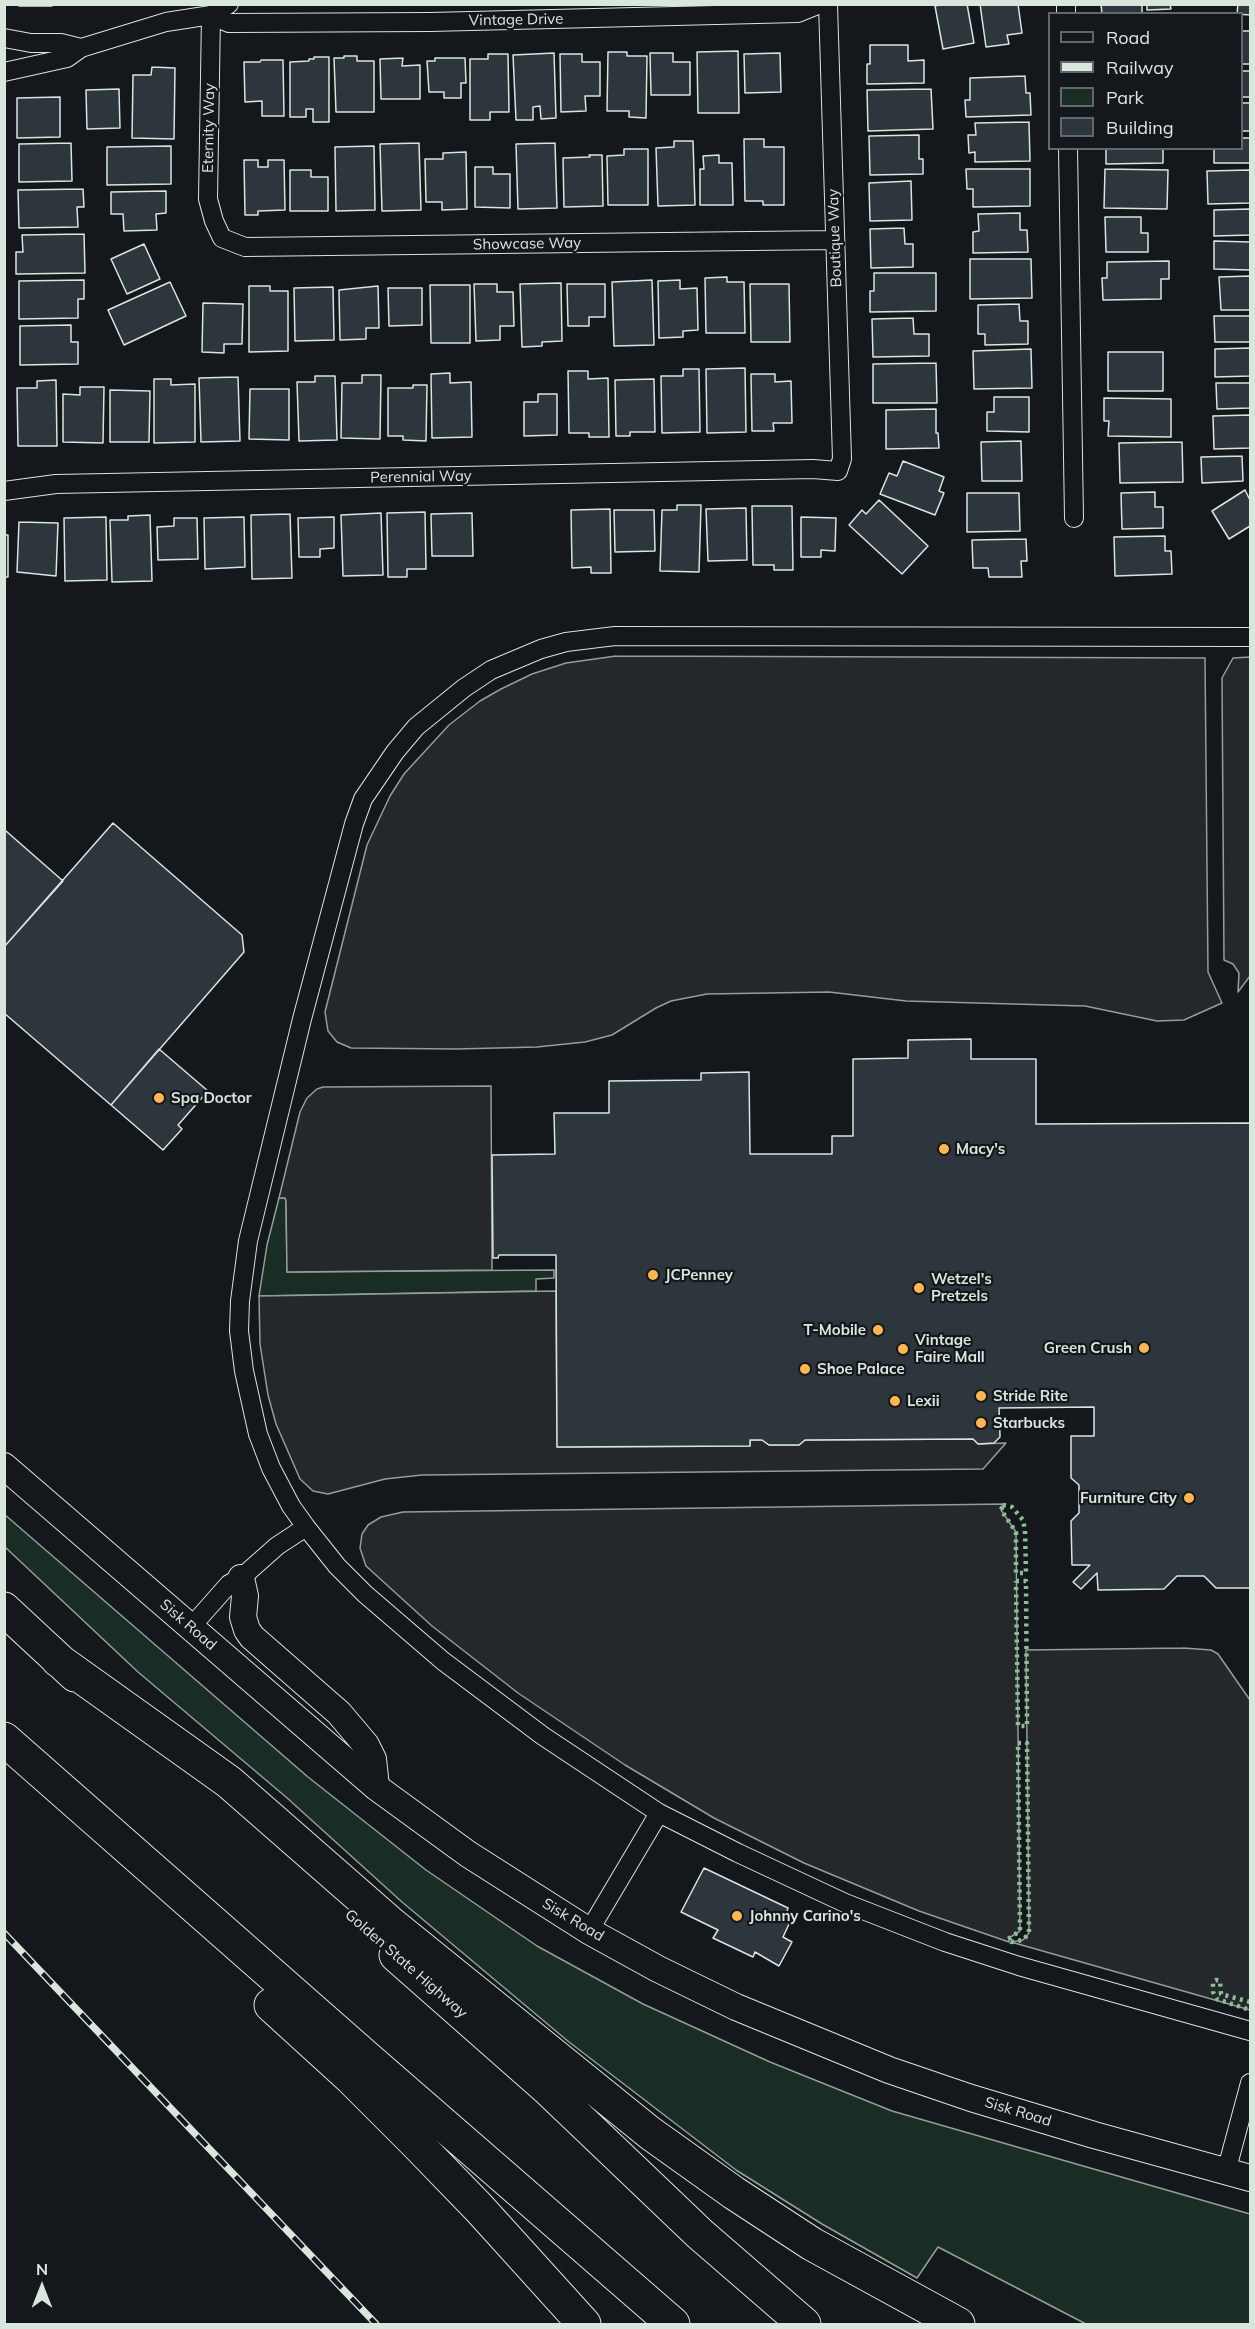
<!DOCTYPE html>
<style>
body{margin:0}
#map{position:relative;width:1255px;height:2329px;overflow:hidden;background:#14181c;font-family:Mulish,sans-serif}
canvas{display:block}
.frame{position:absolute;inset:0;border:6px solid #d8e6dc;pointer-events:none}
.legend{position:absolute;left:1048px;top:12px;width:195px;height:138px;box-sizing:border-box;background:#14181c;border:2px solid #626a69;margin:0;padding:8px 10px;list-style:none;font-size:18px;color:#d8e6dc}
.legend li{display:flex;align-items:center;gap:12px;height:30px}
.legend b{width:30px;border:2px solid #626a69}
.north{position:absolute;left:12px;top:2257px;width:60px;height:60px;-webkit-text-stroke:4px #14181c;paint-order:stroke;rotate:0deg;font-size:16px;font-weight:700;line-height:24px;text-align:center;color:#d8e6dc}
.north::after{content:'';display:block;margin:auto;width:21px;height:27px;background:#d8e6dc;clip-path:polygon(50% 0,100% 100%,50% 72%,0 100%)}
</style>
<div id="map">
<canvas width="1255" height="2329"></canvas>
<div class="frame"></div>
<ul class="legend">
<li><b style="height:8px;background:#14181c"></b>Road</li>
<li><b style="height:8px;background:#d8e6dc"></b>Railway</li>
<li><b style="height:16px;background:#1a2d24"></b>Park</li>
<li><b style="height:16px;background:#2c363c"></b>Building</li>
</ul>
<div class="north">N</div>
</div>
<script>
const c = document.querySelector('canvas').getContext('2d');
c.lineJoin = 'round';
function fillPath(path, color) { c.fillStyle = color; c.fill(path, 'evenodd'); }
const poly = rows => new Path2D(rows.map(r => 'M' + r).join(''));
function trace(path, color, width, dash) { c.strokeStyle = color; c.lineWidth = width; c.lineCap = dash ? 'butt' : 'round'; c.setLineDash(dash || []); c.stroke(path); }
function label(font, color, halo, rows, align = 'center') {
  c.font = font + ' Mulish,sans-serif'; c.lineWidth = 4.5; c.setLineDash([]); c.textBaseline = 'middle'; c.strokeStyle = halo; c.fillStyle = color; for (const [text, x, y, turn = 0] of rows) {
    c.save(); c.translate(x, y); c.rotate((+turn || 0) * Math.PI / 180); c.textAlign = isNaN(turn) ? turn : align; if (halo) c.strokeText(text, 0, 0); c.fillText(text, 0, 0); c.restore();
  }
}
const green = poly([
 [279,1198,285,1198,286,1201,287,1272,554,1270,554,1278,536,1279,536,1291,259,1296,267,1245,279,1198],
 [4,1514,308,1777,426,1870,537,1946,643,2004,770,2062,892,2111,1250,2214,1250,2324,1086,2324,938,2247,917,2278,822,2224,736,2170,569,2042,402,1902,286,1797,138,1672,5,1547,4,1514]
]);
fillPath(green, '#1a2d24');
trace(green, '#939e99', 1.5);
const parking = poly([
 [616,656,1205,658,1208,972,1222,1003,1184,1020,1157,1021,1085,1006,906,1001,829,992,707,994,671,1001,656,1008,612,1035,585,1042,537,1047,456,1049,351,1048,337,1042,328,1031,325,1012,367,845,390,796,404,774,449,725,480,701,501,689,532,674,566,663,616,656],
 [1250,657,1250,976,1238,992,1239,973,1233,964,1224,960,1222,678,1233,658,1250,657],
 [491,1086,492,1270,287,1272,286,1201,285,1198,279,1198,300,1112,307,1098,317,1089,323,1087,491,1086],
 [556,1291,557,1447,750,1446,750,1440,762,1440,769,1445,799,1445,805,1440,973,1439,979,1444,1006,1443,983,1469,422,1475,385,1479,328,1494,313,1491,300,1479,276,1424,268,1395,260,1344,259,1296,556,1291],
 [1005,1504,1002,1506,1001,1510,1016,1532,1020,1931,1009,1938,1009,1942,919,1911,804,1863,714,1818,625,1765,518,1693,432,1626,366,1566,360,1548,362,1534,368,1525,381,1517,403,1512,1005,1504],
 [1183,1648,1211,1650,1218,1654,1250,1700,1250,2010,1011,1942,1023,1940,1029,1933,1026,1650,1183,1648]
]);
fillPath(parking, '#24282b');
trace(parking, '#939e99', 1.5);
const building = poly([
 [19,4,52,4,52,6,19,6,19,4],
 [943,4,967,4,974,43,943,49,935,6,943,4],
 [980,4,1018,4,1022,33,1007,35,1009,44,986,47,980,4],
 [1101,4,1142,4,1142,14,1102,14,1101,4],
 [1147,4,1170,4,1171,9,1147,10,1147,4],
 [1238,4,1250,4,1250,15,1237,14,1238,4],
 [1242,31,1250,31,1250,64,1242,64,1242,31],
 [870,45,908,45,908,61,924,60,924,83,867,84,867,64,870,64,870,45],
 [738,51,739,113,698,113,697,52,738,51],
 [608,52,627,52,627,56,647,56,646,118,629,117,629,111,607,111,608,52],
 [554,53,556,118,541,119,540,106,533,107,533,120,516,120,513,55,554,53],
 [650,53,673,53,673,62,690,62,690,95,651,95,650,53],
 [780,53,781,92,745,93,744,54,780,53],
 [488,54,508,54,509,112,490,112,490,120,470,120,470,59,488,59,488,54],
 [560,54,582,54,582,62,600,62,600,96,585,96,586,111,561,112,560,54],
 [344,56,357,56,357,61,374,61,374,112,336,112,334,58,344,58,344,56],
 [314,57,329,57,329,122,313,122,313,109,306,109,306,117,290,117,290,62,309,61,309,59,314,59,314,57],
 [403,58,402,66,420,65,420,99,381,99,380,59,403,58],
 [435,58,465,58,466,83,461,83,461,98,444,98,444,92,429,92,427,61,435,61,435,58],
 [261,60,283,60,284,116,262,116,262,101,245,102,244,62,260,62,261,60],
 [152,67,175,68,174,139,132,138,133,75,151,75,152,67],
 [1242,71,1250,71,1250,97,1242,97,1242,71],
 [1025,76,1026,93,1030,93,1031,115,966,117,965,100,970,100,970,78,1025,76],
 [119,89,120,128,87,129,86,90,119,89],
 [931,89,933,129,868,131,867,90,931,89],
 [60,97,60,137,17,138,17,98,60,97],
 [1242,103,1250,103,1250,131,1242,131,1242,103],
 [1029,122,1030,161,975,162,975,152,969,153,968,135,976,135,975,123,1029,122],
 [919,135,919,159,923,159,923,174,870,175,869,136,919,135],
 [1242,138,1250,138,1250,163,1214,163,1214,148,1242,148,1242,138],
 [744,139,764,139,764,147,784,147,784,205,763,205,763,201,745,201,744,139],
 [674,141,693,141,695,205,658,206,656,148,674,147,674,141],
 [71,143,72,181,19,182,19,144,71,143],
 [419,143,421,210,382,211,380,144,419,143],
 [555,143,557,208,518,209,516,144,555,143],
 [171,146,171,184,107,185,107,147,171,146],
 [374,146,375,210,336,211,335,147,374,146],
 [1106,148,1163,148,1163,163,1106,164,1106,148],
 [624,149,648,149,648,205,608,205,607,156,624,155,624,149],
 [466,152,467,209,442,210,442,202,426,202,425,159,443,159,443,153,466,152],
 [589,155,602,155,603,206,564,207,563,158,590,157,589,155],
 [719,155,719,163,732,163,733,205,700,205,700,169,704,169,703,156,719,155],
 [244,160,258,160,258,167,268,167,268,160,284,160,285,210,258,211,258,215,245,215,244,160],
 [475,167,493,167,493,174,510,174,510,208,475,207,475,167],
 [966,169,1030,169,1030,206,973,207,973,189,967,189,966,169],
 [1105,169,1168,170,1167,209,1104,208,1105,169],
 [290,170,311,170,311,177,328,177,328,211,290,211,290,170],
 [1250,170,1250,203,1208,204,1207,171,1250,170],
 [911,181,912,220,870,221,869,183,911,181],
 [83,189,84,207,77,207,78,227,19,228,18,190,83,189],
 [166,191,166,213,156,214,157,230,124,231,123,214,111,214,111,192,166,191],
 [1250,209,1250,235,1214,236,1214,210,1250,209],
 [1020,213,1020,230,1027,230,1028,252,973,253,973,232,979,231,978,214,1020,213],
 [1105,217,1141,217,1141,233,1148,233,1148,252,1106,252,1105,217],
 [904,228,905,244,913,244,913,267,871,268,870,229,904,228],
 [84,234,85,273,16,274,16,252,23,252,22,235,84,234],
 [1214,241,1250,242,1250,270,1214,269,1214,241],
 [144,244,160,279,127,294,111,259,144,244],
 [970,259,1031,259,1032,298,970,299,970,259],
 [1169,261,1169,279,1161,279,1161,299,1103,300,1102,278,1107,278,1107,262,1169,261],
 [874,273,936,273,936,311,870,312,870,291,874,291,874,273],
 [1250,276,1250,310,1221,310,1219,277,1250,276],
 [727,277,727,282,744,282,745,333,706,333,705,278,727,277],
 [84,280,84,299,78,299,78,318,19,319,19,281,84,280],
 [652,280,654,345,614,346,612,282,652,280],
 [680,280,680,289,697,288,698,330,683,331,683,337,659,338,658,281,680,280],
 [170,282,186,316,124,345,108,310,170,282],
 [561,283,562,341,542,342,542,346,522,347,520,284,561,283],
 [474,284,497,284,497,292,513,292,514,326,500,326,500,340,476,341,474,284],
 [567,284,605,284,605,317,589,317,589,326,568,326,567,284],
 [750,284,789,284,790,342,751,342,750,284],
 [430,285,470,285,470,343,431,343,430,285],
 [249,286,270,286,270,291,288,291,288,351,249,352,249,286],
 [378,286,379,328,366,328,366,339,340,340,339,290,378,286],
 [333,287,334,340,295,341,294,288,333,287],
 [388,288,422,288,422,325,389,326,388,288],
 [203,303,243,304,242,344,224,344,224,353,202,352,203,303],
 [1019,304,1020,321,1028,321,1028,344,985,345,985,334,978,334,978,305,1019,304],
 [1214,316,1250,316,1250,342,1215,342,1214,316],
 [913,318,914,334,929,334,929,356,873,357,872,319,913,318],
 [71,325,71,342,78,342,78,364,20,365,20,326,71,325],
 [1250,348,1250,376,1215,377,1215,349,1250,348],
 [1031,349,1032,388,974,389,973,351,1031,349],
 [1108,352,1163,352,1163,391,1108,391,1108,352],
 [936,363,937,403,873,403,873,364,936,363],
 [745,368,746,432,707,433,706,369,745,368],
 [683,369,699,369,700,432,662,433,661,376,683,376,683,369],
 [568,371,588,371,588,379,608,378,609,437,589,437,589,433,569,433,568,371],
 [450,373,450,383,471,382,472,437,432,438,431,374,450,373],
 [751,374,775,374,775,382,791,381,792,423,773,423,774,431,752,431,751,374],
 [362,375,381,375,380,439,341,438,342,383,362,383,362,375],
 [315,376,335,376,337,440,299,441,297,382,315,382,315,376],
 [238,377,240,441,201,442,199,378,238,377],
 [154,379,171,379,171,385,195,384,195,442,154,443,154,379],
 [654,379,655,432,630,432,630,436,616,436,615,380,654,379],
 [56,380,57,446,18,446,17,388,37,388,37,381,56,380],
 [1216,383,1250,383,1250,408,1217,409,1216,383],
 [413,385,427,385,426,441,403,440,403,436,388,436,388,388,413,388,413,385],
 [80,387,104,387,103,443,63,442,63,394,80,395,80,387],
 [250,389,289,389,289,440,249,439,250,389],
 [110,390,150,391,149,442,110,442,110,390],
 [538,394,557,394,557,435,524,436,524,402,538,402,538,394],
 [994,397,1029,397,1029,432,987,431,987,412,994,412,994,397],
 [1104,398,1171,399,1171,437,1108,436,1109,421,1104,421,1104,398],
 [936,409,936,433,938,433,939,448,886,449,886,410,936,409],
 [1250,415,1250,448,1214,449,1213,416,1250,415],
 [1021,441,1022,481,982,481,981,442,1021,441],
 [1182,442,1183,482,1120,483,1119,443,1182,442],
 [1242,456,1243,481,1202,483,1201,457,1242,456],
 [903,461,944,477,939,491,944,493,935,515,880,494,889,473,897,476,903,461],
 [1245,490,1250,500,1250,526,1229,539,1212,511,1245,490],
 [1155,492,1155,507,1163,507,1163,528,1122,529,1121,493,1155,492],
 [967,493,1019,493,1020,531,967,532,967,493],
 [879,500,928,546,902,574,849,525,862,510,866,514,879,500],
 [677,505,701,505,699,572,660,571,662,510,677,510,677,505],
 [752,506,792,506,793,570,774,570,774,565,753,565,752,506],
 [746,508,747,560,708,561,706,509,746,508],
 [610,509,611,573,591,573,591,567,572,568,571,510,610,509],
 [614,510,654,510,655,551,615,552,614,510],
 [425,512,426,569,407,569,407,577,388,577,387,513,425,512],
 [381,513,383,575,343,576,341,515,381,513],
 [472,513,473,556,432,556,431,514,472,513],
 [290,514,292,578,252,579,251,515,290,514],
 [150,515,152,581,112,582,110,520,128,520,128,516,150,515],
 [106,517,107,580,65,581,64,518,106,517],
 [244,517,245,567,205,569,204,518,244,517],
 [334,517,334,548,320,549,320,557,299,557,298,518,334,517],
 [801,517,836,518,835,551,821,550,821,557,801,557,801,517],
 [174,518,197,518,198,559,158,560,157,527,174,526,174,518],
 [19,522,58,523,56,576,17,572,19,522],
 [4,535,8,535,8,577,4,577,4,535],
 [1165,536,1165,551,1171,551,1172,574,1115,576,1114,537,1165,536],
 [1026,539,1027,561,1021,561,1022,577,989,577,988,568,973,568,972,540,1026,539],
 [113,823,242,935,244,952,111,1105,4,1013,4,947,113,823],
 [6,831,63,881,4,947,4,832,6,831],
 [971,1039,971,1059,1036,1059,1036,1124,1250,1123,1250,1588,1216,1588,1204,1576,1177,1576,1164,1589,1098,1590,1097,1573,1081,1589,1073,1582,1090,1565,1072,1565,1071,1521,1079,1513,1079,1485,1071,1478,1071,1436,1094,1436,1094,1407,999,1408,1000,1437,994,1443,978,1444,973,1439,805,1440,799,1445,769,1445,762,1440,750,1440,750,1446,557,1447,556,1255,499,1255,498,1258,493,1258,492,1155,555,1154,554,1113,609,1113,609,1081,701,1080,701,1073,749,1072,750,1154,832,1154,832,1136,853,1136,853,1059,908,1058,908,1040,971,1039],
 [159,1049,208,1091,178,1125,182,1129,163,1150,111,1105,159,1049],
 [704,1868,788,1908,785,1919,790,1922,783,1937,792,1942,779,1966,755,1952,753,1957,713,1938,718,1930,681,1912,704,1868]
]);
fillPath(building, '#2c363c');
trace(building, '#d8e6dc', 1.5);
const street = poly([
 [1066,4,1066,14],
 [211,15,208,199,214,221,222,238,245,247,835,240],
 [211,15,229,23,430,22,798,13,820,4],
 [4,38,31,43,61,43,81,48],
 [4,72,67,58,81,48,166,22,211,15,229,4],
 [1068,148,1074,518],
 [4,491,56,484,813,469,838,471,842,459,828,4],
 [1250,637,615,636,566,642,541,649,491,670,464,688,416,727,395,752,363,799,354,824,302,1019,248,1241,240,1301,239,1331,244,1371,258,1434,271,1468,291,1506,306,1527,337,1566,365,1594,443,1661,543,1736,659,1813,738,1853,845,1903,945,1942,1019,1966,1250,2031],
 [191,1627,229,1584,241,1578,277,1546,306,1527],
 [589,1931,659,1813],
 [1226,2172,1250,2083]
]);
const secondary = poly([
 [4,1466,376,1787,468,1854,589,1931,658,1969,736,2007,889,2070,971,2098,1094,2135,1250,2178],
 [241,1578,245,1596,243,1617,247,1630,252,1637,339,1713,366,1745,373,1759,376,1787]
]);
const highway = poly([
 [4,1609,75,1675],
 [58,1660,229,1782,389,1922,650,2133,734,2193,812,2244,958,2324],
 [4,1739,368,2059,673,2324],
 [396,1955,547,2088,700,2234,804,2324],
 [271,2005,350,2077,415,2142,479,2208,584,2324]
]);
trace(street, '#d8e6dc', 20);
trace(secondary, '#d8e6dc', 28);
trace(highway, '#d8e6dc', 35);
trace(street, '#14181c', 18);
trace(secondary, '#14181c', 26);
trace(highway, '#14181c', 33);
const rail = poly([
 [4,1933,376,2324]
]);
trace(rail, '#d8e6dc', 7);
trace(rail, '#14181c', 4.5, [14]);
trace(poly([
 [1003,1505,1012,1507,1023,1520,1025,1530,1026,1573,1016,1573,1016,1532,1001,1510,1003,1505],
 [1016,1581,1026,1581,1027,1726,1018,1726,1016,1581],
 [1018,1743,1027,1743,1029,1933,1023,1940,1011,1942,1008,1939,1020,1931,1018,1743],
 [1250,2002,1221,1994,1220,1981,1216,1980,1213,1982,1213,1992,1217,1999,1250,2010]
]), '#8ac095', 4.5, [3, 4.5]);
for (const [x, y, r, color] of [
 [159,1098,6,"#ffb74d"],
 [944,1149,6,"#ffb74d"],
 [653,1275,6,"#ffb74d"],
 [919,1288,6,"#ffb74d"],
 [878,1330,6,"#ffb74d"],
 [1144,1348,6,"#ffb74d"],
 [903,1349,6,"#ffb74d"],
 [805,1369,6,"#ffb74d"],
 [981,1396,6,"#ffb74d"],
 [895,1401,6,"#ffb74d"],
 [981,1423,6,"#ffb74d"],
 [1189,1498,6,"#ffb74d"],
 [737,1916,6,"#ffb74d"]
]) { const dot = new Path2D(); dot.arc(x, y, r, 0, 2 * Math.PI); c.fillStyle = color; c.fill(dot); trace(dot, '#14181c', 2); }
label('15px', '#d8e6dc', '#14181c', [
 ["Vintage Drive",516,20,-1],
 ["Eternity Way",209,128,-89],
 ["Boutique Way",835,238,-92],
 ["Showcase Way",527,244,-1],
 ["Perennial Way",421,477,-1],
 ["Sisk Road",188,1625,41],
 ["Sisk Road",573,1920,31],
 ["Golden State Highway",406,1964,41],
 ["Sisk Road",1018,2112,17]
]);
label('bold 15px', '#d8e6dc', '#14181c', [
 ["Spa Doctor",171,1098],
 ["Macy's",956,1149],
 ["JCPenney",665,1275],
 ["Wetzel's",931,1279],
 ["Pretzels",931,1296],
 ["T-Mobile",866,1330,"right"],
 ["Vintage",915,1340],
 ["Faire Mall",915,1357],
 ["Green Crush",1132,1348,"right"],
 ["Shoe Palace",817,1369],
 ["Stride Rite",993,1396],
 ["Lexii",907,1401],
 ["Starbucks",993,1423],
 ["Furniture City",1177,1498,"right"],
 ["Johnny Carino's",749,1916]
], 'left');
</script>
